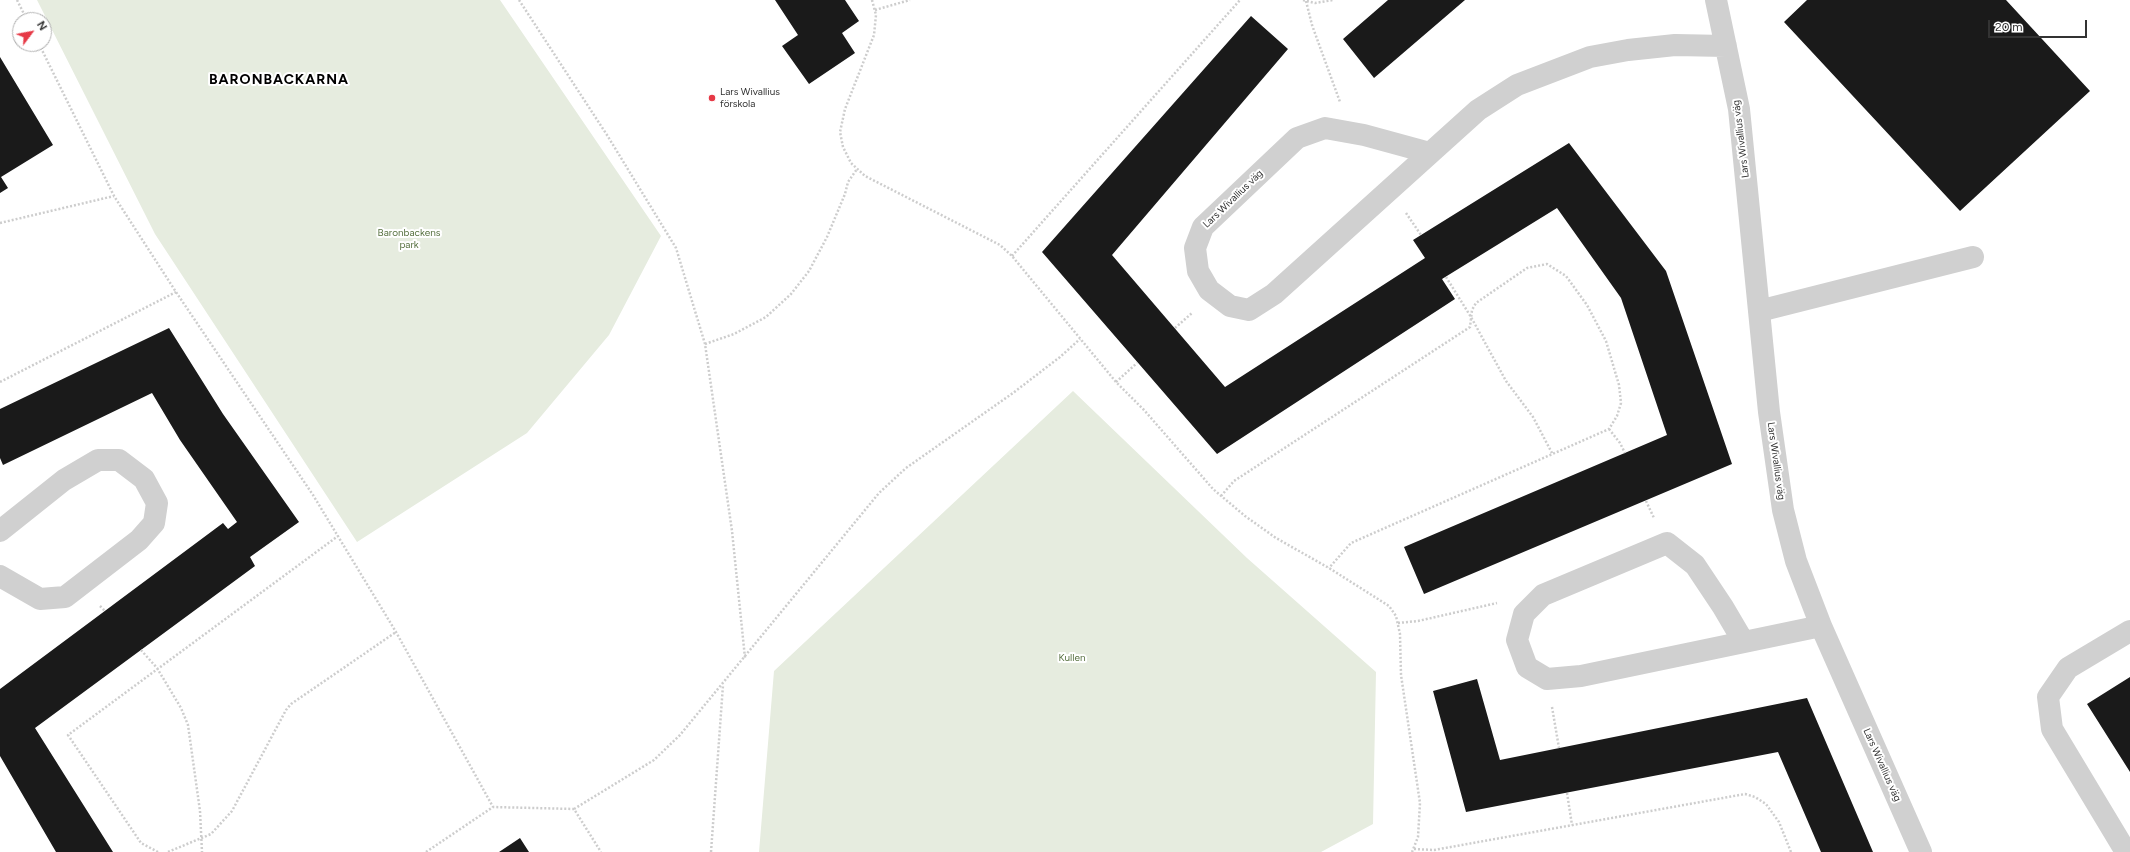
<!DOCTYPE html>
<meta charset="utf-8">
<style>
body{margin:0}
#map{position:relative;width:2130px;height:852px;overflow:hidden;background:#fff;font-family:Figtree,sans-serif}
canvas{display:block}
.north{position:absolute;left:12px;top:12px;width:40px;height:40px;box-sizing:border-box;background:#fff;border:1px solid #adadad;border-radius:50%;rotate:58deg;font-size:11px;font-weight:700;line-height:16px;text-align:center;color:#333}
.north::after{content:'';display:block;margin:auto;width:14px;height:18px;background:#e63946;clip-path:polygon(50% 0,100% 100%,50% 72%,0 100%)}
.scale{position:absolute;left:1988px;top:20px;width:99px;height:18px;box-sizing:border-box;border:2px solid #333;border-top:0;padding-left:5px;font-size:12px;line-height:14px;white-space:nowrap;color:#333;-webkit-text-stroke:3px #fff;paint-order:stroke}
</style>
<div id="map">
<canvas width="2130" height="852"></canvas>
<div class="north">N</div>
<div class="scale">20 m</div>
</div>
<script>
const c = document.querySelector('canvas').getContext('2d');
c.lineJoin = 'round';
function fillPath(path, color) { c.fillStyle = color; c.fill(path, 'evenodd'); }
const poly = rows => new Path2D(rows.map(r => 'M' + r).join(''));
function trace(path, color, width, dash) { c.strokeStyle = color; c.lineWidth = width; c.lineCap = dash ? 'butt' : 'round'; c.setLineDash(dash || []); c.stroke(path); }
function label(font, color, halo, rows, align = 'center') {
  c.font = font + ' Figtree,sans-serif'; c.lineWidth = 4; c.setLineDash([]); c.textBaseline = 'middle'; c.strokeStyle = halo; c.fillStyle = color; for (const [text, x, y, turn = 0] of rows) {
    c.save(); c.translate(x, y); c.rotate((+turn || 0) * Math.PI / 180); c.textAlign = isNaN(turn) ? turn : align; if (halo) c.strokeText(text, 0, 0); c.fillText(text, 0, 0); c.restore();
  }
}
fillPath(poly([
 [37,0,500,0,661,236,609,335,527,433,357,542,155,234],
 [1073,391,1247,558,1376,672,1373,824,1321,852,759,852,774,671]
]), '#e6ecdf');
fillPath(poly([
 [775,0,845,0,859,21,842,33,855,53,809,84,782,46,798,35],
 [1388,0,1465,0,1374,78,1343,39],
 [1807,0,2006,0,2090,91,1960,211,1784,22],
 [1251,16,1288,49,1112,255,1225,387,1425,258,1413,240,1569,143,1666,271,1732,464,1424,594,1404,547,1667,435,1621,298,1557,208,1442,279,1455,299,1217,454,1042,252],
 [0,57,53,145,1,177,8,188,0,193],
 [169,328,223,414,299,522,250,557,255,566,35,728,113,852,56,852,0,756,0,689,223,523,228,529,237,522,180,440,152,393,3,465,0,458,0,409],
 [2130,677,2130,772,2087,704],
 [1477,679,1500,760,1807,698,1873,852,1821,852,1778,752,1466,812,1433,691],
 [520,838,529,852,499,852]
]), '#1a1a1a');
trace(poly([
 [17,0,27,20],
 [519,0,607,135,676,248,705,344,732,531,745,658],
 [872,0,876,15,874,35,845,109,840,132,843,147,851,163,865,176,1000,245,1012,256,1116,382,1144,410,1213,489,1245,516,1276,538,1329,568,1389,606,1396,616,1400,634,1401,675,1420,803,1418,837,1412,852],
 [1303,0,1315,3,1333,0],
 [1306,1,1312,25,1340,102],
 [875,10,910,0],
 [39,44,114,196,176,292,313,495,396,632,493,807],
 [1406,213,1421,235],
 [0,223,114,196],
 [1012,256,1240,0],
 [1446,277,1471,317,1506,381,1533,417,1552,453],
 [1175,328,1192,313],
 [705,344,734,334,766,317,791,294,809,271,827,237,845,194,848,182,857,169],
 [0,382,176,292],
 [1116,382,1137,363],
 [1609,429,1620,443,1625,453],
 [1221,496,1234,481,1470,327,1472,310,1476,303,1527,268,1547,264,1566,276,1587,305,1606,341,1619,385,1621,403,1617,416,1609,429,1351,543,1329,568],
 [1646,501,1654,518],
 [100,606,105,611],
 [1398,623,1418,621,1497,603],
 [141,650,157,668,181,708,188,725,200,811,202,852],
 [1552,707,1559,748],
 [1567,793,1572,825],
 [574,809,654,760,680,735,879,493,906,468,1013,393,1060,357,1080,339],
 [1414,849,1434,850,1745,794,1755,797,1766,804,1779,822,1791,852],
 [158,852,141,843,68,735,338,536],
 [168,852,211,834,232,811,286,710,291,704,396,632],
 [426,852,493,807,574,809,601,852],
 [711,852,723,685]
]), '#cdcdcd', 2.5, [2, 2]);
trace(poly([
 [1716,0,1739,109,1769,412,1783,510,1796,561,1821,626,1921,852],
 [1430,153,1364,135,1325,128,1297,138,1203,227,1195,248,1198,271,1209,290,1230,306,1249,310,1274,294,1478,110,1517,85,1590,57,1628,50,1675,45,1726,46],
 [1759,311,1973,257],
 [0,531,64,480,98,460,119,460,144,479,157,503,154,523,139,540,65,597,40,599,0,576],
 [1743,641,1723,607,1695,565,1667,543,1543,595,1524,614,1517,640,1527,667,1547,679,1581,676,1821,626],
 [2126,852,2052,729,2048,697,2068,668,2130,631]
]), '#d0d0d0', 22);
for (const [x, y, r, color] of [
 [712,98,4,"#e63946"]
]) { const dot = new Path2D(); dot.arc(x, y, r, 0, 2 * Math.PI); c.fillStyle = color; c.fill(dot); trace(dot, '#fff', 1.5); }
label('10px', '#333', '#fff', [
 ["Lars Wivallius",720,92],
 ["förskola",720,104]
], 'left');
label('10px', '#333', '#fff', [
 ["Lars Wivallius väg",1741,139,-97],
 ["Lars Wivallius väg",1233,199,-44],
 ["Lars Wivallius väg",1776,461,82],
 ["Lars Wivallius väg",1882,765,66]
]);
label('10px', '#56703f', '#fff', [
 ["Baronbackens",409,233],
 ["park",409,245],
 ["Kullen",1072,658]
]);
c.letterSpacing = '1px';
label('bold 14px', '#000', '#fff', [
 ["BARONBACKARNA",279,80]
]);
c.letterSpacing = '0px';
</script>
